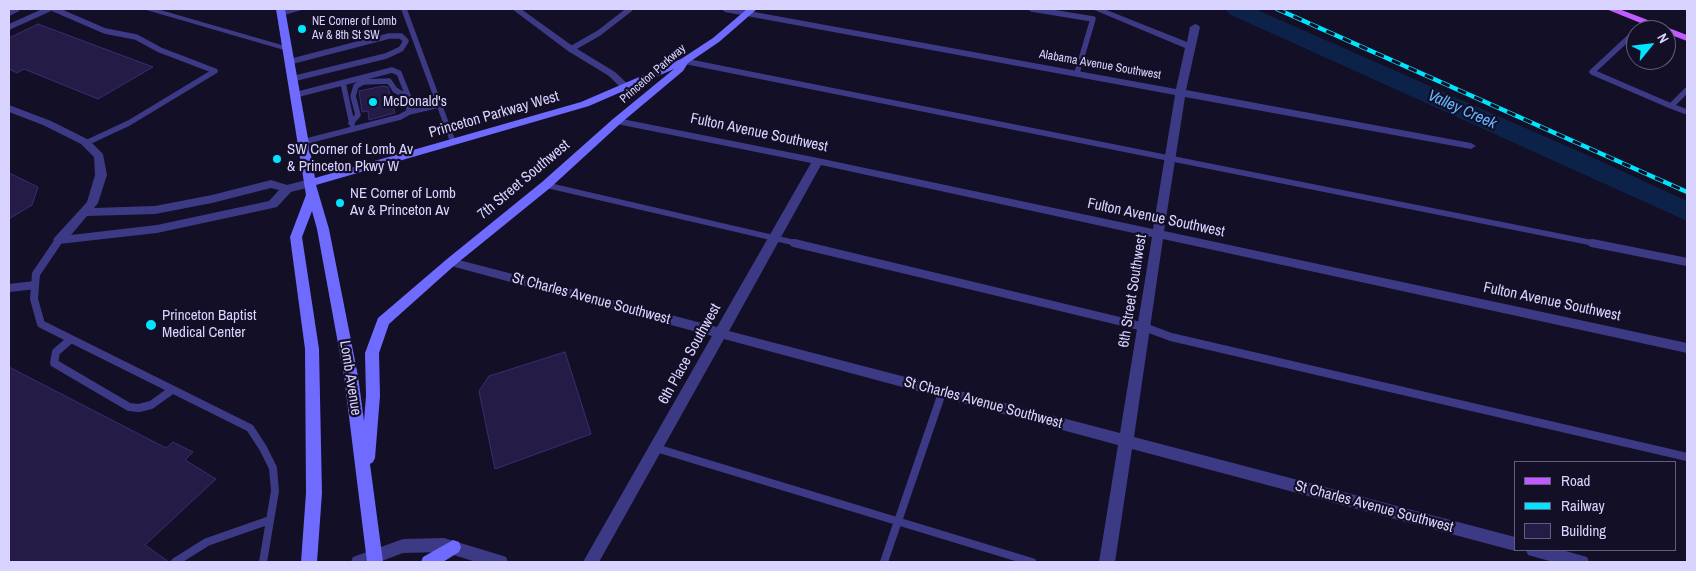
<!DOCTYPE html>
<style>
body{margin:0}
#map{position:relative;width:1696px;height:571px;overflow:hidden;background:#130f26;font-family:"Archivo Narrow",sans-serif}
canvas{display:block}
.frame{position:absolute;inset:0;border:10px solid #d9d4ff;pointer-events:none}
.legend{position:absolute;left:1514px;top:461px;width:162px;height:90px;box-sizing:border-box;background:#130f26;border:1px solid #625e7d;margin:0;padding:6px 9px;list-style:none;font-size:15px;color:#d9d4ff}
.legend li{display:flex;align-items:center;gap:10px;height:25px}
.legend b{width:25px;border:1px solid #625e7d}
.north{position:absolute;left:1626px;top:20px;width:50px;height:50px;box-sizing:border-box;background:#130f26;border:1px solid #625e7d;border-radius:50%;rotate:61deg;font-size:14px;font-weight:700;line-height:20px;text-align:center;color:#d9d4ff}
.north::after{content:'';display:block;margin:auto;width:18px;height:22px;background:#00e5ff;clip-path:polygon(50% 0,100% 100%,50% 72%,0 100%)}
</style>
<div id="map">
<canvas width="1696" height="571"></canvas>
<div class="frame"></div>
<ul class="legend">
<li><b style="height:6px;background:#c25bff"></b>Road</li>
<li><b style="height:6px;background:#00e5ff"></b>Railway</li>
<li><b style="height:14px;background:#241b47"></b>Building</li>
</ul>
<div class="north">N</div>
</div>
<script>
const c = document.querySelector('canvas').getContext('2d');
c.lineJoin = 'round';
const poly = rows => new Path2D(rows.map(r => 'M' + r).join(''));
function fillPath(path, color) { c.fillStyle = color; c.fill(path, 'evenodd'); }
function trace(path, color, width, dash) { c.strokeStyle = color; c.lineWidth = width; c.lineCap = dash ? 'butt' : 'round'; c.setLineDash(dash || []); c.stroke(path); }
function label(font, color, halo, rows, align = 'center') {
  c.font = font + ' "Archivo Narrow",sans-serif'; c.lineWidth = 4.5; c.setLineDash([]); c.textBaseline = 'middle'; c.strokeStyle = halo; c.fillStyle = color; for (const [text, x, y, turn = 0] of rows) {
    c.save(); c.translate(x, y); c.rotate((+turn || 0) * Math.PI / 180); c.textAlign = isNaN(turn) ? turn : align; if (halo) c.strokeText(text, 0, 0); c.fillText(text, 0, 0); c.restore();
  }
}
fillPath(poly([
 [1226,9,1255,9,1596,159,1687,201,1687,221,1229,14,1226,9]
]), '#0c2248');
const building = poly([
 [38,24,153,67,98,99,24,69,17,73,9,69,9,38,38,24],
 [383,86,388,87,395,113,369,120,368,111,362,112,359,91,383,86],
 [9,173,38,187,32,205,9,219,9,173],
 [565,352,591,434,495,469,479,391,489,376,565,352],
 [9,367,166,448,173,442,193,452,185,460,216,479,145,545,169,562,9,562,9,367]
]);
fillPath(building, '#241b47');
trace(building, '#3b2d73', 1);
trace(poly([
 [54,9,105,31,136,37,160,50,215,71,129,123,86,143],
 [404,9,453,142],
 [1032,9,1093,19,1077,73],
 [9,13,17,9],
 [9,27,49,9],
 [1636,31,1592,72,1671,106],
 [571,49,599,33,630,9],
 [684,61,1598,244],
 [289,62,389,36,401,36,406,41,401,49,386,56,292,79],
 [343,83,352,124],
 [1687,90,1671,106,1687,112],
 [295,95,392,70,399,73,409,98,409,112,400,117,303,142],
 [409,112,439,105],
 [351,123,358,115,353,96,356,86,363,82,389,81,395,90,409,98],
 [546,185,800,244],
 [56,244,59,240]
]), '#3d3a85', 5.5);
trace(poly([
 [57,243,36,274,34,299,41,324,250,428,263,448,273,468,275,491,263,562],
 [794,243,1144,327,1171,337,1687,457],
 [1592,243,1687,262],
 [9,288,35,285],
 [71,339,56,352,54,363,129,407,139,408,151,405,172,390],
 [656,448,1032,562],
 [175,562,207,542,270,520],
 [884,562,942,393]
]), '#3d3a85', 8);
fillPath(poly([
 [143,9,157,9,292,48,287,51,284,50,143,9],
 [288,9,305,9,281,16,276,13,288,9],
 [512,9,521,9,574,47,615,72,631,87,630,89,622,89,609,76,568,51,512,9],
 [721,9,738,9,1176,89,1185,48,1092,9,1104,9,1187,42,1190,27,1195,24,1198,25,1200,27,1186,90,1471,143,1476,146,1471,149,1185,97,1164,231,1687,343,1687,353,1163,239,1134,437,1515,537,1515,550,1519,550,1515,551,1132,449,1115,562,1099,562,1118,445,724,339,599,562,583,562,712,336,451,266,445,262,451,258,717,327,811,163,617,124,612,121,613,119,617,118,818,158,1153,229,1175,95,725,12,721,9],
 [821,165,1152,237,1120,433,729,331,821,165],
 [9,105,51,121,89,140,103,154,107,175,98,203,94,208,155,206,212,195,271,180,287,185,310,179,316,183,314,186,291,192,277,207,273,208,157,233,59,244,53,240,55,237,87,202,95,175,94,157,81,144,43,125,9,112,9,105],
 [271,188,279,190,269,201,157,225,71,235,87,216,155,214,212,203,271,188],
 [444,538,500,555,506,557,508,562,476,562,444,552,403,553,379,562,351,562,353,557,403,539,444,538],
 [1526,550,1562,550,1587,557,1589,562,1553,562,1528,555,1526,550]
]), '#3d3a85');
fillPath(poly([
 [276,9,285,9,315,178,581,102,681,59,713,38,747,9,757,9,719,42,688,63,683,71,621,123,550,188,455,265,389,324,379,353,380,396,375,458,373,462,370,464,383,562,367,562,344,376,317,229,312,211,302,237,319,349,322,493,317,562,301,562,306,493,305,349,290,237,306,195,276,9],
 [674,69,613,119,542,182,447,259,378,318,365,353,366,396,364,421,358,376,329,229,316,185,589,106,674,69],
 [453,540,459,542,461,547,459,552,443,562,421,562,423,557,453,540]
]), '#6f6bff');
fillPath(poly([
 [1606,9,1619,9,1687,35,1687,41,1666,33,1666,30,1658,30,1606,9]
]), '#c25bff');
const rail = poly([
 [1277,9,1687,192]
]);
trace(rail, '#00e5ff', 4.5);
trace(rail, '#130f26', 3, [9]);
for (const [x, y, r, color] of [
 [302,29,5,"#00e5ff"],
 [373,102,5,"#00e5ff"],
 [277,159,5,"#00e5ff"],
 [340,203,5,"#00e5ff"],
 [151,325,6,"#00e5ff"]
]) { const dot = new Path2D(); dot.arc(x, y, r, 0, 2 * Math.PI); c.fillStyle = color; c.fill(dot); trace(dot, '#130f26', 2); }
label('12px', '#d9d4ff', '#130f26', [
 ["NE Corner of Lomb",312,22],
 ["Av & 8th St SW",312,36]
], 'left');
label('12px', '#d9d4ff', '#130f26', [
 ["Alabama Avenue Southwest",1100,65,10],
 ["Princeton Parkway",653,74,-41]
]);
label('15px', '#d9d4ff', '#130f26', [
 ["McDonald's",383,102],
 ["SW Corner of Lomb Av",287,150],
 ["& Princeton Pkwy W",287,167],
 ["NE Corner of Lomb",350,194],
 ["Av & Princeton Av",350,211],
 ["Princeton Baptist",162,316],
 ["Medical Center",162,333]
], 'left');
label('15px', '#d9d4ff', '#130f26', [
 ["Princeton Parkway West",494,115,-16],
 ["Fulton Avenue Southwest",759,133,12],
 ["7th Street Southwest",524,180,-40],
 ["Fulton Avenue Southwest",1156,218,12],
 ["6th Street Southwest",1133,291,-81],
 ["St Charles Avenue Southwest",591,299,15],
 ["Fulton Avenue Southwest",1552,302,12],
 ["6th Place Southwest",690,354,-61],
 ["Lomb Avenue",350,378,81],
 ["St Charles Avenue Southwest",983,403,15],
 ["St Charles Avenue Southwest",1374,507,15]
]);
label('italic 16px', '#62b6ff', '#130f26', [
 ["Valley Creek",1462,110,24]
]);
</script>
